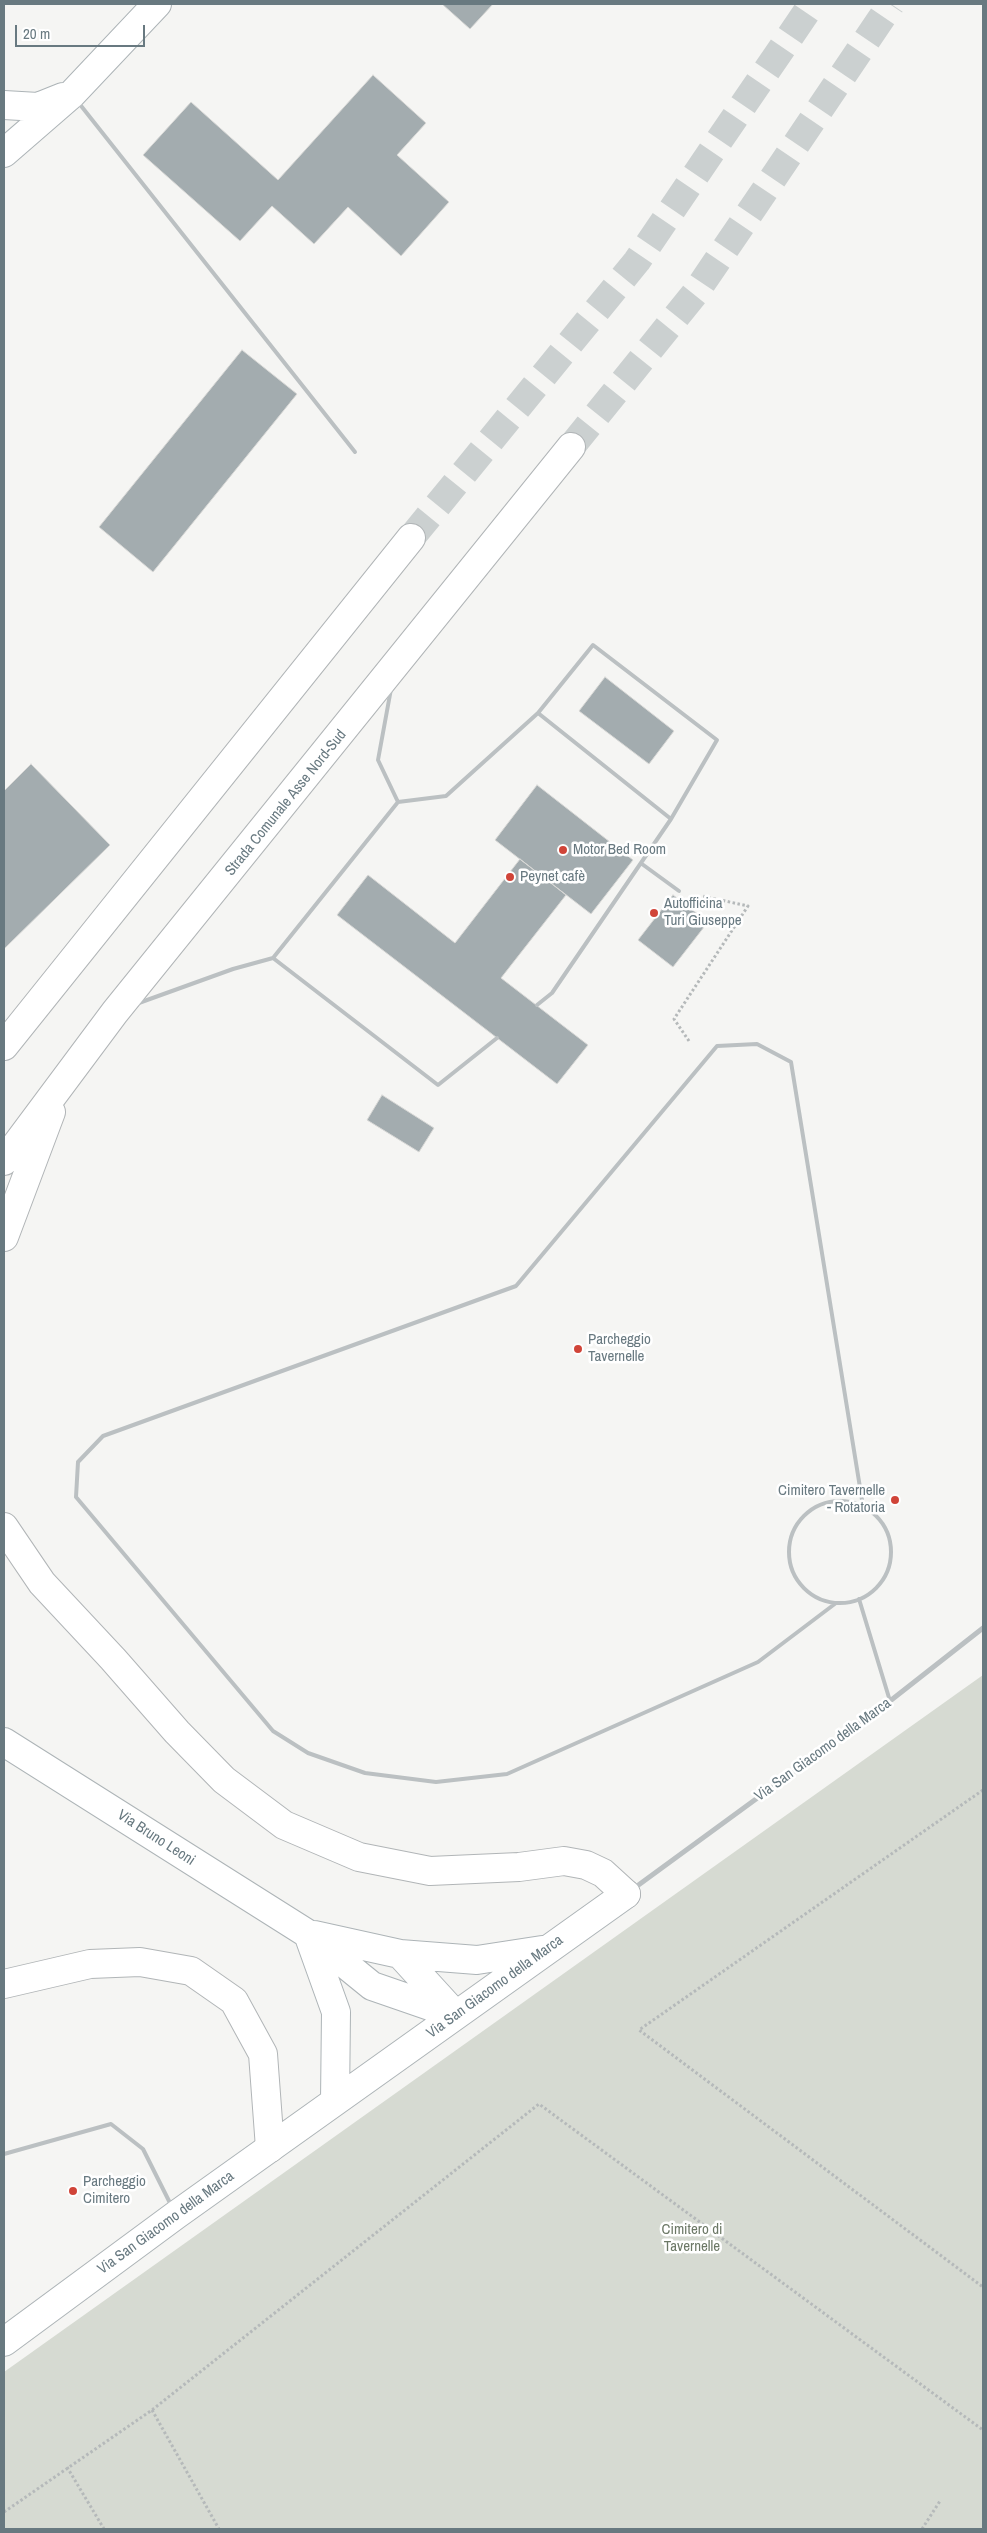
<!DOCTYPE html>
<meta charset="utf-8">
<style>
body{margin:0}
#map{position:relative;width:987px;height:2533px;overflow:hidden;background:#f5f5f3;font-family:"Archivo Narrow",sans-serif}
canvas{display:block}
.frame{position:absolute;inset:0;border:5px solid #687980;pointer-events:none}
.scale{position:absolute;left:15px;top:25px;width:130px;height:22px;box-sizing:border-box;border:2px solid #687980;border-top:0;padding-left:6px;font-size:15px;line-height:18px;white-space:nowrap;color:#687980;-webkit-text-stroke:4px #fff;paint-order:stroke}
</style>
<div id="map">
<canvas width="987" height="2533"></canvas>
<div class="frame"></div>
<div class="scale">20 m</div>
</div>
<script>
const c = document.querySelector('canvas').getContext('2d');
c.lineJoin = 'round';
function fillPath(path, color) { c.fillStyle = color; c.fill(path, 'evenodd'); }
const poly = rows => new Path2D(rows.map(r => 'M' + r).join(''));
function trace(path, color, width, dash) { c.strokeStyle = color; c.lineWidth = width; c.lineCap = dash ? 'butt' : 'round'; c.setLineDash(dash || []); c.stroke(path); }
function label(font, color, halo, rows, align = 'center') {
  c.font = font + ' "Archivo Narrow",sans-serif'; c.lineWidth = 5; c.setLineDash([]); c.textBaseline = 'middle'; c.strokeStyle = halo; c.fillStyle = color; for (const [text, x, y, turn = 0] of rows) {
    c.save(); c.translate(x, y); c.rotate((+turn || 0) * Math.PI / 180); c.textAlign = isNaN(turn) ? turn : align; if (halo) c.strokeText(text, 0, 0); c.fillText(text, 0, 0); c.restore();
  }
}
fillPath(poly([
 [983,1675,983,2529,4,2529,4,2372]
]), '#d6dad2');
const building = poly([
 [442,4,493,4,470,29,442,4],
 [373,75,426,123,397,155,449,202,401,256,348,207,314,244,272,206,240,241,143,155,191,102,278,180,373,75],
 [242,350,297,394,153,572,99,527,242,350],
 [605,677,674,731,649,764,579,711,605,677],
 [31,764,110,845,4,949,4,791,31,764],
 [537,785,633,860,591,914,495,840,537,785],
 [520,859,566,895,501,978,588,1045,557,1084,337,915,368,875,455,943,520,859],
 [673,895,708,922,673,967,638,940,673,895],
 [382,1095,434,1128,419,1152,367,1120,382,1095]
]);
fillPath(building, '#a3acaf');
trace(building, '#d7d7d5', 1);
trace(poly([
 [571,447,696,292,891,4],
 [411,538,637,261,812,4]
]), '#cbd0d0', 28, [28, 14]);
const secondary = poly([
 [4,105,38,107,63,97],
 [4,153,72,94,157,4],
 [4,1742,308,1934,372,1986,456,2015],
 [308,1934,336,2012,335,2101],
 [314,1935,400,1954,453,2012],
 [400,1954,477,1960,542,1950],
 [4,2342,176,2215,626,1894]
]);
const highway = poly([
 [4,1046,411,538],
 [4,1161,115,1012,571,447],
 [4,1237,51,1112],
 [4,1527,42,1583,113,1659,177,1732,224,1780,284,1825,359,1857,430,1871,519,1867,564,1861,586,1865,603,1873,626,1894],
 [4,1984,90,1964,140,1962,191,1971,234,2001,263,2054,270,2148]
]);
trace(secondary, '#adb4b7', 30);
trace(highway, '#b1b5b7', 30);
trace(poly([
 [689,1041,674,1019,748,906,702,896],
 [983,1790,639,2030,983,2287],
 [152,2410,219,2529],
 [67,2467,104,2529],
 [4,2512,152,2410,539,2104,983,2430],
 [922,2529,940,2501]
]), '#b5b9ba', 3, [2.5, 2.5]);
trace(poly([
 [78,102,355,452],
 [398,802,446,796,538,713,593,645,717,740,671,819],
 [642,864,679,891],
 [273,958,438,1085,497,1038],
 [136,1004,233,969,273,958,398,802,378,760,391,689],
 [537,1005,552,993,671,819,538,713],
 '789 1552a51 51 0 1 1 102 0a51 51 0 1 1-102 0Z',
 [859,1599,890,1701],
 [836,1603,758,1662,507,1774,436,1782,365,1773,308,1753,273,1731,76,1497,78,1462,103,1436,516,1286,717,1046,757,1044,791,1062,863,1506],
 [4,2154,111,2124,143,2149,171,2205]
]), '#bbc0c2', 4);
trace(poly([
 [633,1889,890,1701,983,1628]
]), '#bbc0c2', 5);
trace(secondary, '#fff', 28);
trace(highway, '#fff', 28);
for (const [x, y, r, color] of [
 [563,850,5,"#d04438"],
 [510,877,5,"#d04438"],
 [654,913,5,"#d04438"],
 [578,1349,5,"#d04438"],
 [895,1500,5,"#d04438"],
 [73,2191,5,"#d04438"]
]) { const dot = new Path2D(); dot.arc(x, y, r, 0, 2 * Math.PI); c.fillStyle = color; c.fill(dot); trace(dot, '#fff', 2); }
label('15px', '#687980', '#fff', [
 ["Strada Comunale Asse Nord-Sud",286,803,-51],
 ["Via San Giacomo della Marca",823,1750,-36],
 ["Via Bruno Leoni",156,1838,33],
 ["Via San Giacomo della Marca",495,1987,-36],
 ["Via San Giacomo della Marca",166,2223,-36]
]);
label('15px', '#687980', '#fff', [
 ["Motor Bed Room",573,850],
 ["Peynet cafè",520,877],
 ["Autofficina",664,904],
 ["Turi Giuseppe",664,921],
 ["Parcheggio",588,1340],
 ["Tavernelle",588,1357],
 ["Cimitero Tavernelle",885,1491,"right"],
 ["- Rotatoria",885,1508,"right"],
 ["Parcheggio",83,2182],
 ["Cimitero",83,2199]
], 'left');
label('15px', '#6c7866', '#fff', [
 ["Cimitero di",692,2230],
 ["Tavernelle",692,2247]
]);
</script>
